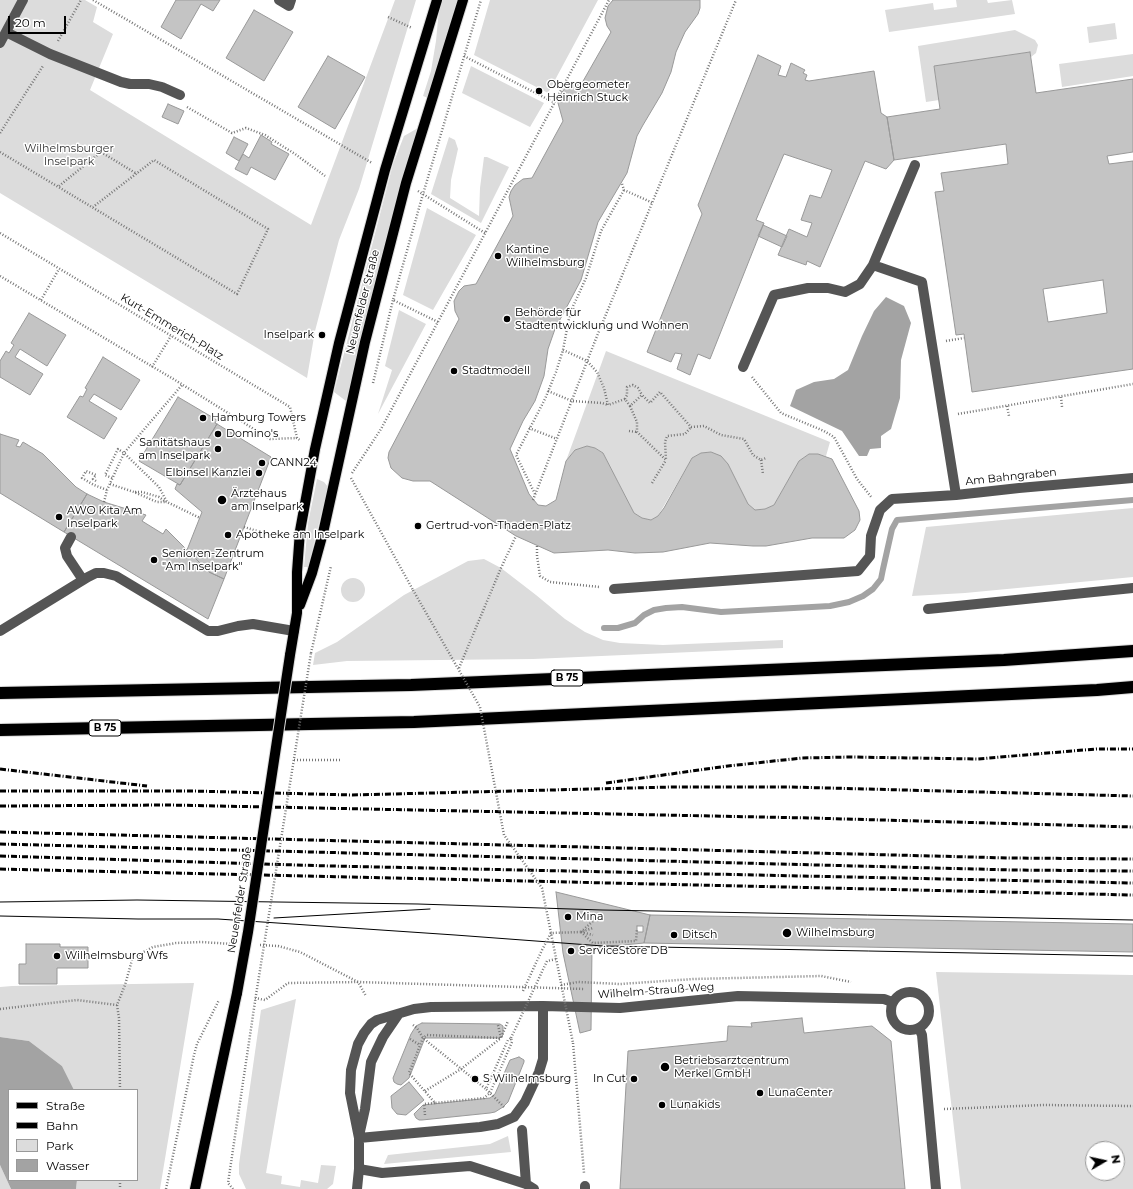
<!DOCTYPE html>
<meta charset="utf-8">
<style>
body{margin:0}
#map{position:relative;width:1133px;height:1189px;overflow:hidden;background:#fff;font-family:Montserrat,sans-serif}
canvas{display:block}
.legend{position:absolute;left:8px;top:1089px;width:130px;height:92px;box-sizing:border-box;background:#fff;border:1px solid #999;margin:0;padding:5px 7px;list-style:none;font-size:12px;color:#000}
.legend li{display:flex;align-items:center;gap:8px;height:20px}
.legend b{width:20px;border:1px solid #999}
.north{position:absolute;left:1085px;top:1141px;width:40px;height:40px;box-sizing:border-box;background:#fff;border:1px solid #999;border-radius:50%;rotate:81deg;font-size:11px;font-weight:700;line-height:16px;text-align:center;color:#000}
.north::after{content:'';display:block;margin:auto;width:14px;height:18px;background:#000;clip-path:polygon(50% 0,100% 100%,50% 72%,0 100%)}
.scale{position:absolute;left:8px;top:16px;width:58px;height:18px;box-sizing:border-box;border:2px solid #000;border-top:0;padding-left:5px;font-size:12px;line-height:14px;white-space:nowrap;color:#000;-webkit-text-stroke:3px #fff;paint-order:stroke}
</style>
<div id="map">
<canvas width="1133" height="1189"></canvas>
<ul class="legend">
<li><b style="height:5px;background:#000"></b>Straße</li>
<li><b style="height:5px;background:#000"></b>Bahn</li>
<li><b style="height:11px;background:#dcdcdc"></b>Park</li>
<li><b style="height:11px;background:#a3a3a3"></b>Wasser</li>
</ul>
<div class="north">N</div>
<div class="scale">20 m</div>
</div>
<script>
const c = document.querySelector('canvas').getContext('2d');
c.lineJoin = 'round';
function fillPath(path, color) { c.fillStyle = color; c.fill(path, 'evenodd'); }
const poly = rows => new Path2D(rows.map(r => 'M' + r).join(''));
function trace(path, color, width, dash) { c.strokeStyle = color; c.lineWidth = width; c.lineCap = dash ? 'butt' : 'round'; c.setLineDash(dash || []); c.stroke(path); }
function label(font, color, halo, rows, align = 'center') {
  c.font = font + ' Montserrat,sans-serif'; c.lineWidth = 3; c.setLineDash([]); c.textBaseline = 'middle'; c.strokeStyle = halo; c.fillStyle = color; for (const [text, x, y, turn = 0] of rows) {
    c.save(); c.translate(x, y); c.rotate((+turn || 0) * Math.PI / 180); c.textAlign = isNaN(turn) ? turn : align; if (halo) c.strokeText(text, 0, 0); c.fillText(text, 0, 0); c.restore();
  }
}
fillPath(poly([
 [0,0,85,0,97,7,93,22,113,34,90,90,311,225,395,0,416,0,359,189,339,240,315,331,307,378,0,193],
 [443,0,457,0,428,98,423,96,431,71,436,41,439,9],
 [490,0,598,0,548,93,474,55],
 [956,0,987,0,988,3,1012,0,1015,14,889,32,885,10,933,3,934,10,957,7],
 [1115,23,1117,39,1089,43,1087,27],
 [1015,30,1035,40,1038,45,1036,53,1031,57,1030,52,934,66,939,100,926,102,918,46],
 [1133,54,1133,76,1062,87,1059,64],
 [471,66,544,103,530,127,462,93],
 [418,128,401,186,346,401,334,392,393,164,404,136],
 [449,137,455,140,458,149,451,180,450,198,479,216,480,188,484,157,487,157,509,167,481,223,431,194],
 [427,208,476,235,433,310,403,295],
 [399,310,426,324,378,414,392,370,385,366],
 [606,351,830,442,826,456,809,454,799,461,774,505,765,509,755,510,748,504,728,464,711,452,701,453,692,458,658,516,651,520,642,518,634,513,603,453,595,448,587,446,575,450,566,461],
 [317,479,324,482,328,487,308,567,304,567,308,523],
 [1133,508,1133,577,965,593,912,596,926,527],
 [484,559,501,568,536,595,565,619,585,632,603,640,620,643,663,645,783,640,783,648,533,659,347,661,313,665,315,653,337,642,404,595,468,561],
 '341 590a12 12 0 1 1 24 0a12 12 0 1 1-24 0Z',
 [936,972,1133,975,1133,1189,961,1189],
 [1093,1149,1117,1149,1117,1173,1093,1173],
 [194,983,160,1189,76,1189,77,1180,137,1180,137,1090,74,1090,62,1066,29,1041,0,1037,0,987,12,986],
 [296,999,266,1173,282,1176,281,1184,300,1187,301,1180,318,1183,321,1165,336,1166,333,1184,327,1189,246,1189,239,1174,239,1164,261,1010],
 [508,1136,511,1152,384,1164,388,1155,490,1144],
 [0,1165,11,1189,0,1189]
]), '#dcdcdc');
fillPath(poly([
 [886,297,904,306,911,323,901,360,900,398,891,429,881,436,881,448,870,449,867,456,859,456,842,431,790,406,796,390,814,382,834,379,848,370,862,336,874,311],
 [0,1037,29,1041,62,1066,74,1090,9,1090,9,1180,77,1180,76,1189,11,1189,0,1165]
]), '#a3a3a3');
trace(poly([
 [604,628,618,628,635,623,644,615,654,610,666,608,682,607,721,612,830,606,849,602,863,596,873,589,881,579,883,569,892,529,897,520,1133,500]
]), '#a3a3a3', 6);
const building = poly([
 [176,0,220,0,213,11,201,4,181,39,161,27,176,0],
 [613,0,700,0,700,8,698,14,685,32,676,52,671,72,662,93,643,125,637,136,627,173,598,222,581,280,555,329,548,349,544,376,535,401,523,421,510,449,529,494,538,505,546,506,556,500,566,461,575,450,587,446,595,448,603,453,634,513,642,518,651,520,658,516,664,508,692,458,701,453,711,452,721,456,728,464,748,504,755,510,765,509,774,505,799,461,809,454,818,454,832,459,859,511,860,520,855,530,844,538,812,538,766,546,753,546,710,543,663,552,635,553,608,550,554,553,516,536,430,481,413,481,402,478,391,468,388,458,389,452,459,319,455,311,454,301,459,291,464,286,476,284,513,216,509,197,511,191,515,185,523,179,532,178,563,121,558,103,560,95,565,88,574,85,582,83,611,32,607,26,605,18,608,6,613,0],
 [254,10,293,32,264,81,226,58,254,10],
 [1030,52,1036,93,1133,79,1133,152,1107,156,1109,164,1133,161,1133,369,972,392,964,334,956,335,935,192,944,191,941,173,1008,164,1006,144,894,160,887,117,940,109,934,66,1030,52],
 [1103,280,1107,313,1048,322,1043,289,1103,280],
 [758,55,781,66,778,75,786,77,791,63,805,70,803,73,807,75,805,80,809,81,874,71,881,113,887,117,894,160,886,169,865,161,820,267,807,261,806,265,778,255,789,229,807,237,812,223,801,220,810,195,821,198,832,170,784,154,756,220,764,223,710,359,698,354,690,375,677,369,682,354,675,353,671,362,647,352,702,214,698,205,758,55],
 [328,56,365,77,335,129,298,107,328,56],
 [168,104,184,111,178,124,162,117,168,104],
 [261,135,272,142,271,144,289,154,275,180,251,167,247,175,235,169,243,154,249,158,261,135],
 [234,137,248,144,239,161,226,153,234,137],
 [763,225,787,236,782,247,758,236,763,225],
 [29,313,66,335,47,366,20,349,15,357,43,374,30,395,0,377,0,361,6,351,9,353,14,345,11,343,29,313],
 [103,357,140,380,121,410,94,394,89,401,117,418,104,439,67,417,80,396,83,397,87,389,85,388,103,357],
 [178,397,217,420,215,423,217,424,180,485,139,461,178,397],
 [217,424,271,457,224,579,209,572,187,550,202,512,175,489,177,484,180,485,217,424],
 [0,434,19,440,16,446,20,447,23,442,43,454,76,487,87,494,64,532,0,493,0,434],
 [87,494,104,502,146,515,142,521,163,534,166,529,209,572,224,579,208,619,64,532,87,494],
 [556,892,650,915,644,943,592,948,591,1030,580,1033,563,953,556,892],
 [650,915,1133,924,1133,952,644,943,650,915],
 [637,926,643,926,643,932,637,932,637,926],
 [26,944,60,944,60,947,88,947,88,968,57,968,57,984,19,984,19,964,26,964,26,944],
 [802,1018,804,1033,872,1026,891,1041,905,1189,620,1189,628,1051,727,1041,728,1026,752,1027,751,1023,802,1018],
 [422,1023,500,1024,503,1026,503,1034,502,1037,499,1038,425,1038,409,1078,401,1085,397,1084,394,1082,393,1078,411,1034,416,1026,422,1023],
 [519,1057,524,1060,524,1062,508,1102,503,1107,495,1112,490,1113,422,1120,419,1120,416,1118,414,1114,423,1105,490,1098,495,1094,510,1060,519,1057],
 [409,1082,424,1100,406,1115,397,1114,392,1108,391,1096,409,1082]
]);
fillPath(building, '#c4c4c4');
trace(building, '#999', 1);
const major = poly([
 [300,605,312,573,323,533,365,342,406,183,463,0],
 [290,655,297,613,297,572,300,531,315,449,339,343,385,170,437,0],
 [195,1189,237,993]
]);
const highway = poly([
 [0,693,411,685,1004,660,1133,651],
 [0,730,414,722,1097,690,1133,687]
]);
trace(major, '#dbdbdb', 12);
trace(highway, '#dbdbdb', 14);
trace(poly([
 [93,0,372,163],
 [388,17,412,28],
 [58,41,81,0],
 [464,56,555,103],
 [187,107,232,133,246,128,265,135,295,154,325,176],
 [0,133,43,66],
 [0,152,237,294,268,229,154,160,93,207],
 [622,184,624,190,653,203],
 [59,186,101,152,137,174],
 [418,191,485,233],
 [0,233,290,407,297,438,301,441],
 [0,276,175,380,270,439,297,438],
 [41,300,59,269],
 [438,322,393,300,423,194,481,0],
 [946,341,964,338],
 [563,350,587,361,597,372,604,388,608,405,625,399,630,406,642,395,650,403,660,392,691,427,704,426,721,435,744,439,753,455,761,460,766,458],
 [152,367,171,336],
 [752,377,781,413,824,431,834,437,857,479,872,498],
 [373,383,393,300],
 [548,391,572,401,602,403,608,405],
 [1061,397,1062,407],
 [625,399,627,395,627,387,633,385,638,388,642,395],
 [630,406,637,422,637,432,666,460,665,442,667,436,685,434,691,427],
 [1007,406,1009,416],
 [958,414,1133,384],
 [529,428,557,439],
 [629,431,637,432],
 [761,460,763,474],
 [352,473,381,429,609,0],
 [112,478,105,475,118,449,124,453,159,487,167,502,200,518],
 [351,478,413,590],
 [96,481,93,479,96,475,86,471,82,478,94,485,107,490],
 [652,483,666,460],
 [110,484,134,492,157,502,167,502],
 [135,492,142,492,159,497,166,502],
 [535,494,516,455,545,399,556,372,563,350,570,313,586,278,601,231,624,190],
 [533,500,595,341,736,0],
 [104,502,107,490,124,453,182,385],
 [244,527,267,534],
 [537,546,537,556,540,576,550,582,600,587],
 [311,653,331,566],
 [459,668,501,568,516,536],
 [294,760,342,760],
 [581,932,593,943,636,941,637,929],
 [581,932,593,921],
 [581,932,593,935],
 [260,945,278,946,300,952,358,982,366,996],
 [561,985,578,982,620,984,694,979,821,976,851,982],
 [523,991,542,950],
 [255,998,265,1000,288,983,358,982,585,989],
 [0,1009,77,1000,117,1005],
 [413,1025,417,1028,423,1038,486,1089],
 [410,1039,420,1045],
 [573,1043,584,1173],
 [120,1090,119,1018,117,1005,125,985,132,960,140,954,153,947,176,943,201,942,233,944],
 [425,1091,461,1069,501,1038,498,1025],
 [504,1107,486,1089,508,1040,511,1038,512,1042,490,1093,484,1098,435,1103,409,1073,423,1038,427,1035,501,1038,508,1021],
 [944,1109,1044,1105,1133,1106],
 [425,1115,424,1104,435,1103],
 [120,1180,120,1189],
 [166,1189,194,1055,197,1044,219,1000],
 [233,1189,228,1183,256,995]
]), '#777', 2.5, [1, 2]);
trace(poly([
 [279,0,289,6,291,0],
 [6,32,50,54,121,82,130,84,149,84,162,87,180,95],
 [0,43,23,0],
 [873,265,922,282,956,495],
 [743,367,774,295,808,288,828,288,845,292,860,284,873,265,915,165],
 [71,537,65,548,67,556,83,580],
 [614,589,858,571,870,556,871,536,880,510,892,499,956,495,1019,488,1133,478],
 [928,609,1133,588],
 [0,631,88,577,96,573,104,573,116,576,208,631,218,631,238,626,253,624,294,631],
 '891 1011a19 19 0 1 1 38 0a19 19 0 1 1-38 0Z',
 [919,1028,922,1035,936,1189],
 [522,1130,526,1184],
 [359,1136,365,1109,371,1062,383,1037,398,1015],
 [359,1138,480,1127,498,1124,514,1117,525,1102,539,1072,543,1059,543,1006],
 [359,1169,382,1173,470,1166,526,1184,534,1189],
 [585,1186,585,1189],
 [357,1189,359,1169,359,1138,350,1093,351,1070,358,1044,364,1033,371,1024,377,1020,414,1009,431,1007,543,1006,620,1008,738,996,884,999,892,1002]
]), '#555', 10);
trace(major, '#000', 10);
trace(highway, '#000', 12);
trace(poly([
 [0,902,137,900,418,904,602,910,1133,920],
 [0,916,138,919,218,919,455,935,603,946,1133,956],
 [274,918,430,909]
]), '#000', 1);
trace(poly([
 [0,769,147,786],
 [606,783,728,766,802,758,850,757,977,759,1096,749,1133,749],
 [0,791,193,791,352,795,671,787,790,787,1133,796],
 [0,806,169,805,810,818,1133,827],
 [0,832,1010,858,1133,859],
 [0,844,1013,870,1133,871],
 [0,856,331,866,1133,883],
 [0,869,1133,895]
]), '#000', 3, [6, 2, 1, 2]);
const majorBridge = poly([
 [237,993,248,932,290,655]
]);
trace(majorBridge, '#dbdbdb', 12, []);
trace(poly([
 [413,590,480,707,504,835,542,888,573,1043],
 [542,950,551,933,581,932,593,928],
 [256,995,311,653],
 [511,1038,547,961,556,959]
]), '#777', 2.5, [1, 2]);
trace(majorBridge, '#000', 10);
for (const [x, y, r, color] of [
 [539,91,4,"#000"],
 [498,256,4,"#000"],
 [507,319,4,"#000"],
 [322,335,4,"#000"],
 [454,371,4,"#000"],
 [203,418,4,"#000"],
 [218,434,4,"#000"],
 [218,449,4,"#000"],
 [262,463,4,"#000"],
 [259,473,4,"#000"],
 [222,500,5,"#000"],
 [59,517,4,"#000"],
 [418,526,4,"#000"],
 [228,535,4,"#000"],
 [154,560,4,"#000"],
 [568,917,4,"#000"],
 [787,933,5,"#000"],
 [674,935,4,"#000"],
 [571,951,4,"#000"],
 [57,956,4,"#000"],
 [665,1067,5,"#000"],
 [475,1079,4,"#000"],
 [634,1079,4,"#000"],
 [760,1093,4,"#000"],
 [662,1105,4,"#000"]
]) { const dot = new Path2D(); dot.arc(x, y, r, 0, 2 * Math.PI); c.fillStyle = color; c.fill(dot); trace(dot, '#fff', 1.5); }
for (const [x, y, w] of [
 [567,678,32],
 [105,728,32]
]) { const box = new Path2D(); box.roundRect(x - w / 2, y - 8, w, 16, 3); c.fillStyle = '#fff'; c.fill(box); trace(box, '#000', 1); }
label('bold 10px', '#000', null, [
 ["B 75",567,678],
 ["B 75",105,728]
]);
label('11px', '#000', '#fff', [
 ["Obergeometer",547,85],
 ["Heinrich Stuck",547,98],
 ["Kantine",506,250],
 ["Wilhelmsburg",506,263],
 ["Behörde für",515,313],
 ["Stadtentwicklung und Wohnen",515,326],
 ["Inselpark",314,335,"right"],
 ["Stadtmodell",462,371],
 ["Hamburg Towers",211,418],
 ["Domino's",226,434],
 ["Sanitätshaus",210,443,"right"],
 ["am Inselpark",210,456,"right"],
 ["CANN24",270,463],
 ["Elbinsel Kanzlei",251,473,"right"],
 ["Ärztehaus",231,494],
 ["am Inselpark",231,507],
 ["AWO Kita Am",67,511],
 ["Inselpark",67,524],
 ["Gertrud-von-Thaden-Platz",426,526],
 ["Apotheke am Inselpark",236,535],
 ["Senioren-Zentrum",162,554],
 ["\"Am Inselpark\"",162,567],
 ["Mina",576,917],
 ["Wilhelmsburg",796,933],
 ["Ditsch",682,935],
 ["ServiceStore DB",579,951],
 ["Wilhelmsburg Wfs",65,956],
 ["Betriebsarztcentrum",674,1061],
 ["Merkel GmbH",674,1074],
 ["S Wilhelmsburg",483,1079],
 ["In Cut",626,1079,"right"],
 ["LunaCenter",768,1093],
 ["Lunakids",670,1105]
], 'left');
label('11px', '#333', '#fff', [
 ["Wilhelmsburger",69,149],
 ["Inselpark",69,162]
]);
label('11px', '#000', '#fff', [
 ["Neuenfelder Straße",363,302,-76],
 ["Kurt-Emmerich-Platz",172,327,31],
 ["Am Bahngraben",1011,477,-6],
 ["Neuenfelder Straße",240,900,-81],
 ["Wilhelm-Strauß-Weg",656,991,-4]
]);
</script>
